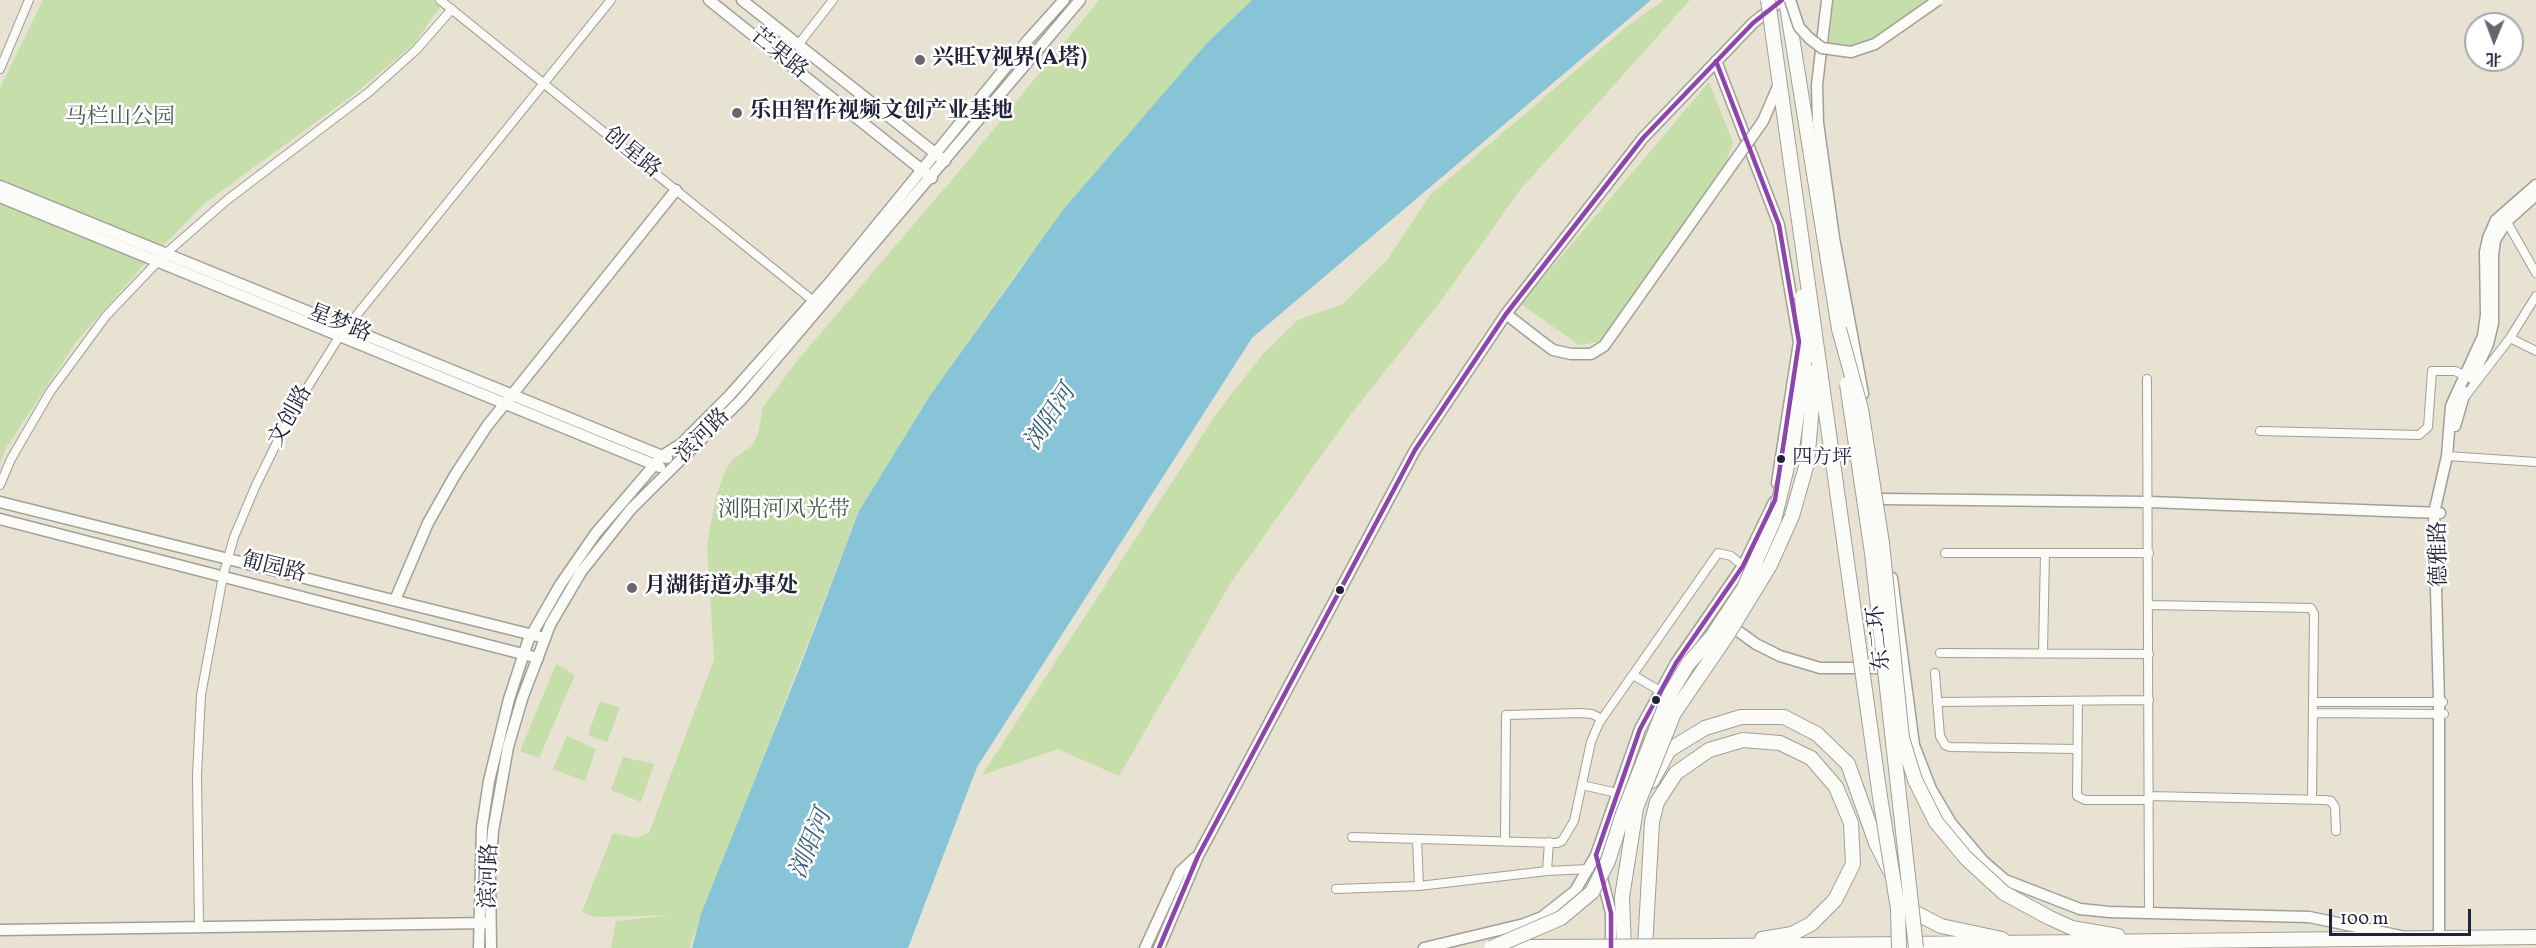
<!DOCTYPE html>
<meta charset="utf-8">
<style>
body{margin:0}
#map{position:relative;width:2536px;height:948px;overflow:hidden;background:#e7e2d2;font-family:Vollkorn,"Noto Serif SC",serif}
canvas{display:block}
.north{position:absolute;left:2464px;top:12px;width:60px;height:60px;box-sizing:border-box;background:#fff;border:2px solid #a7a7b1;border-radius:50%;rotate:181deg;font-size:16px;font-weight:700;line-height:24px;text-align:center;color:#22223b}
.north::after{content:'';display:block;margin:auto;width:21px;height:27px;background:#676570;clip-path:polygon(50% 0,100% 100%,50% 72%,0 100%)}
.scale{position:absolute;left:2329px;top:909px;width:142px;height:27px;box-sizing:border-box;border:3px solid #22223b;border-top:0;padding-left:8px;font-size:18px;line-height:21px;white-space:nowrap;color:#22223b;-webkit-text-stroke:4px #fff;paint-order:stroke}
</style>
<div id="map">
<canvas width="2536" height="948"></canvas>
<div class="north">北</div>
<div class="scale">100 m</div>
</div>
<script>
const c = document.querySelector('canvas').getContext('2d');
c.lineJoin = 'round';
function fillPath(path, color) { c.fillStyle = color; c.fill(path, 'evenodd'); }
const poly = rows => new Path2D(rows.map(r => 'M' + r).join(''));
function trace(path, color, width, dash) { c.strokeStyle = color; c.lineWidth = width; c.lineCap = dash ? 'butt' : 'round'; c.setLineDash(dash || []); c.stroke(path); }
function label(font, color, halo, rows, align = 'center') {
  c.font = font + ' Vollkorn,"Noto Serif SC",serif'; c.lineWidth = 5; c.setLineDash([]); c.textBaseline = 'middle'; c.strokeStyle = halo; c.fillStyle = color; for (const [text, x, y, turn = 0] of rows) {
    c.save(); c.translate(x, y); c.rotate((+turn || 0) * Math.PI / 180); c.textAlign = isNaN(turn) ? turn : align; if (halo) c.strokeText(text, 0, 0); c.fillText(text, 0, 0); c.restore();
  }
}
fillPath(poly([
 [43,0,445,0,414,44,353,95,205,203,142,267,77,341,6,448,0,463,0,88],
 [1099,0,1252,0,1207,43,1023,264,931,394,859,511,689,948,611,948,616,921,672,915,596,917,582,912,613,833,635,838,649,833,714,660,707,544,716,497,725,471,732,460,752,446,758,434,763,407,797,361,962,168],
 [1664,0,1690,0,1521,189,1437,306,1348,418,1230,584,1119,776,1058,749,982,775,1217,413,1263,354,1298,320,1343,304,1388,259,1430,195,1629,25],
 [1833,0,1929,0,1875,39,1847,49,1836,48,1829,43],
 [1709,82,1733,143,1726,162,1605,341,1579,345,1521,304],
 [556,664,575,675,539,758,520,751],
 [600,701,620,708,607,742,588,735],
 [567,736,596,749,585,781,553,769],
 [623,757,654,764,641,802,611,790]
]), '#c5deaa');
fillPath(poly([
 [1252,0,1651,0,1252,338,977,767,908,948,692,948,701,914,801,664,859,511,931,394,1063,210,1207,43]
]), '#87c4d8');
const minor = poly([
 [440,0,816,303],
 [798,45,833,0],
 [0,69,29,0],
 [2504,217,2536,273],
 [2510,338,2536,351],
 [2147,379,2149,914],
 [2464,398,2510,338,2536,296],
 [2260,431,2419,435,2428,427,2432,371,2455,371,2468,377],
 [2447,456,2536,462],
 [0,485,11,459,50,392,106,316,164,255,227,200,369,92,416,50,452,9],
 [1945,553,2149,553],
 [2149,605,2311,608,2314,614,2312,799],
 [1940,653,2149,654],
 [2043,653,2045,553],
 [1935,673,1940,736,1945,745,1950,747,2076,749],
 [1633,675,1660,691],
 [2078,701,2077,796,2085,800,2149,800],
 [1937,702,2149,700],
 [2314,702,2443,702],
 [2314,713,2444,714],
 [1582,785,1617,793],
 [2149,796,2325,800,2331,801,2335,807,2336,831],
 [1352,837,1557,843,1562,841,1574,821,1591,742,1599,723,1718,553,1731,556,1743,566],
 [1417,839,1419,886],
 [1505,841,1506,715,1581,713,1592,714,1602,719],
 [1547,871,1549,842],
 [1336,889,1419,886,1547,871,1589,869],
 [199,926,197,775,201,695,223,576,234,537,256,485,291,414,339,337,611,0]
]);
const tertiary = poly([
 [1827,0,1817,85,1818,123,1834,238,1863,394],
 [1716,61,1779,225,1799,342,1777,483],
 [0,186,667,458],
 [0,197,660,467],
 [1506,314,1537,338],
 [2472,378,2488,344,2493,323,2493,256,2495,240,2507,221,2536,195],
 [2455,426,2465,392],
 [1882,499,2149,502,2440,513],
 [1892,578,1914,745,1931,789,1951,823,1983,861,2005,880,2080,909,2109,912,2309,917,2401,936],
 [395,600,428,523,455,475,487,426,676,190],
 [1727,623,1756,644,1780,656,1820,668,1892,668],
 [1600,870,1611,913,1611,948],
 [2439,938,2439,702,2434,513,2447,456,2451,406,2483,336,2486,315,2485,252,2488,238,2496,220,2536,185],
 [479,948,482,827,489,781,509,699,528,641,560,585,596,533,662,456,681,444,729,396,831,281,1028,40,1064,0],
 [491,948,490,873,493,831,508,747,522,699,550,625,581,572,631,509,741,400,1080,0],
 [1145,948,1180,872,1195,858],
 [1159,948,1198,856,1415,450,1506,314,1643,138,1753,23,1782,0],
 [1424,948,1524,924,1542,917,1575,891,1596,855,1640,729,1676,663,1743,566,1774,502]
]);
const secondary = poly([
 [709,0,932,178],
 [742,0,945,161],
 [0,502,545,638],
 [0,519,538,658],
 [0,930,490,923]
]);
const trunk = poly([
 [1786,0,1839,329],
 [1652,781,1669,750,1705,728,1741,717,1784,717,1817,734,1848,764,1876,843,1890,871],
 [1906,904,1908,909,1941,926,2002,939],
 [2048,917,2072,928,2118,936],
 [1722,946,2536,937],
 [1494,948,1532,947],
 [1624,948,1622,897,1632,834],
 [1645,948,1652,822,1657,802,1676,773,1709,750,1743,740,1780,743,1811,758,1836,787,1851,823,1853,864,1835,900,1811,924,1792,934,1762,939]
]);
trace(minor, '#a29f99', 10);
trace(tertiary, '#a29f99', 13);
trace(secondary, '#a29f99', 13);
trace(trunk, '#a29f99', 16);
trace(minor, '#fbfbf8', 8);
trace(tertiary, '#fbfbf8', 10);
trace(secondary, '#fbfbf8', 10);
trace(trunk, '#fbfbf8', 14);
const tertiaryBridge = poly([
 [1790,0,1799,27,1809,38,1822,48,1851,52,1875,44,1938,0],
 [1537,338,1553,350,1571,354,1591,354,1604,346,1763,121,1779,84]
]);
const trunkBridge = poly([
 [1768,0,1880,797,1898,909,1899,948],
 [1839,329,1861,409,1882,543,1902,738,1915,780,1936,822,1966,858,2004,893,2048,917],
 [1847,384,1872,553,1916,948],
 [1632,834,1636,808,1674,713,1726,637,1770,565,1792,516,1807,463,1815,371],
 [1532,947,1722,946],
 [1491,948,1561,918,1592,892,1608,861,1623,814,1670,694,1688,664,1711,638,1744,588,1774,520,1793,442,1806,351,1802,297]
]);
trace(tertiaryBridge, '#a29f99', 13, []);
trace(trunkBridge, '#a29f99', 16, []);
trace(tertiaryBridge, '#fbfbf8', 10);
trace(trunkBridge, '#fbfbf8', 14);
trace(poly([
 [1159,948,1198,856,1415,450,1506,314,1643,138,1753,23,1782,0],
 [1611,948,1611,913,1596,855,1640,729,1676,663,1743,566,1775,500,1799,342,1779,225,1716,61]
]), '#8e44ad', 4.5);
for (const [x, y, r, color] of [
 [920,60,6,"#676570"],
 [737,113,6,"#676570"],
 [1781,459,5,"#22223b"],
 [632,588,6,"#676570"],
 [1340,590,5,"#22223b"],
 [1656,700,5,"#22223b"]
]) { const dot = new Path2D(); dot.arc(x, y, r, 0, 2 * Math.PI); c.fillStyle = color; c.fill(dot); trace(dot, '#fff', 2); }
label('20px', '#22223b', '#fff', [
 ["四方坪",1792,459]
], 'left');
label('22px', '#22223b', '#fff', [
 ["芒果路",778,55,39],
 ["创星路",631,154,39],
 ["星梦路",339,325,22],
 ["文创路",292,417,-61],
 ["滨河路",704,437,-45],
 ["德雅路",2441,554,-91],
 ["匍园路",273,569,14],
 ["东二环",1881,638,-96],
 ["滨河路",491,876,-88]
]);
label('bold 22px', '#22223b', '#fff', [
 ["兴旺V视界(A塔)",932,60],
 ["乐田智作视频文创产业基地",749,113],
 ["月湖街道办事处",644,588]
], 'left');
label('22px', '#4a5a53', '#fff', [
 ["马栏山公园",120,119],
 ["浏阳河风光带",784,512]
]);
label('italic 24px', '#3a5e7b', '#fff', [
 ["浏阳河",1052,419,-57],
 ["浏阳河",813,845,-68]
]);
</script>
